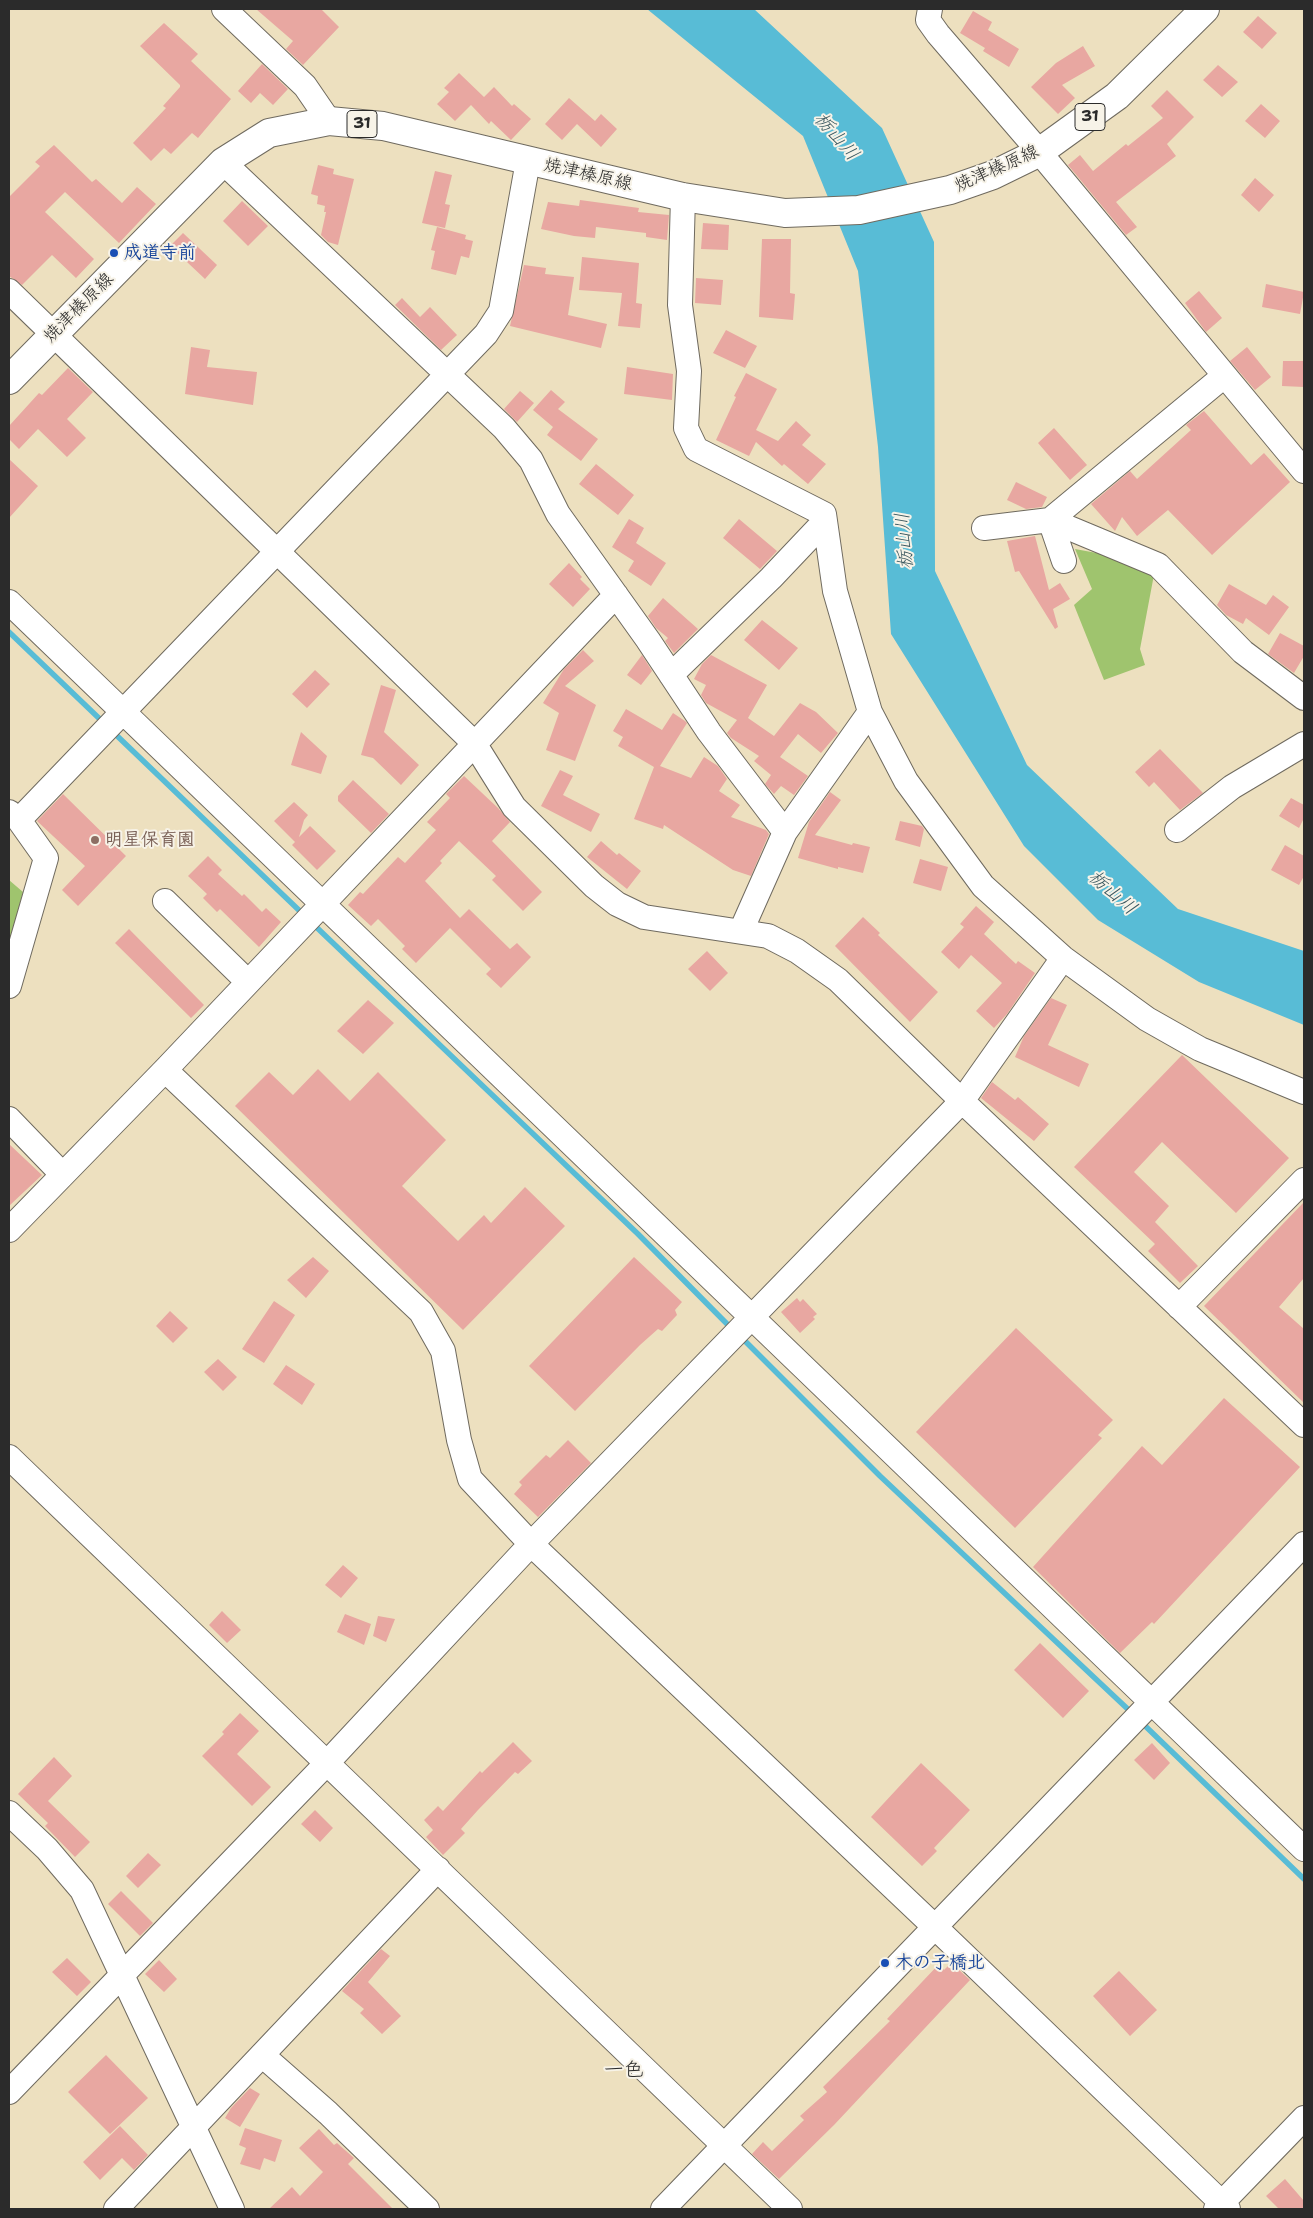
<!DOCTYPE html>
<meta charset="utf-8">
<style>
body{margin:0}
#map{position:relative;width:1313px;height:2218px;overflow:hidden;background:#ede0bf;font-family:"Shantell Sans",sans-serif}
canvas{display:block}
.frame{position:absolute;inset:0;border:10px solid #2b2b2b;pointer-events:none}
</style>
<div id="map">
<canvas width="1313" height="2218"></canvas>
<div class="frame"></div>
</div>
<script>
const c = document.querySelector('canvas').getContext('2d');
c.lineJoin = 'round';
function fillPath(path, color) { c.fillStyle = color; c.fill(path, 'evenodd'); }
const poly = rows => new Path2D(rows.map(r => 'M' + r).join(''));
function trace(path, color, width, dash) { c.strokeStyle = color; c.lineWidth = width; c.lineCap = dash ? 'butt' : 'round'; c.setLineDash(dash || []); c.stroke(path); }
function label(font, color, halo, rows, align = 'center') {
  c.font = font + ' "Shantell Sans","Klee One",sans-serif'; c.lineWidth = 4; c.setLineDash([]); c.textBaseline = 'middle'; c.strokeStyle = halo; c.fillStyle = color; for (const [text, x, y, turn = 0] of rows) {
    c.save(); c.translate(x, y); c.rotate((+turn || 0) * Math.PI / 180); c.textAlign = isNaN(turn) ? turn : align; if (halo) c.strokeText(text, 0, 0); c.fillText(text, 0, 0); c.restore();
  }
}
fillPath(poly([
 [1075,549,1156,564,1140,649,1145,665,1104,680,1074,605,1092,589],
 [9,880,23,892,9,943]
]), '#9fc46e');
fillPath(poly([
 [647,9,754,9,882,128,934,242,935,571,1027,765,1178,909,1304,951,1304,1025,1199,982,1098,920,1024,846,891,634,878,447,858,271,803,136]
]), '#58bcd6');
trace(poly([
 [9,632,105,724],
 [112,731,305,916],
 [312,923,638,1234,733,1330],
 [740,1336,880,1476,1133,1714],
 [1140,1721,1304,1879]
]), '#58bcd6', 5.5);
fillPath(poly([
 [256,9,321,9,339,27,303,65,286,49,293,41],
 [973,11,992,22,988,30,1019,49,1009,67,983,51,985,48,960,33],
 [1258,16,1277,33,1262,49,1243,32],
 [164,23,198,54,191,61,231,99,198,138,192,133,171,154,164,148,151,161,133,143,166,108,163,106,180,87,180,85,140,46],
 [1083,46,1095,66,1062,85,1075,98,1058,114,1031,87,1056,63],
 [262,64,288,89,273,105,260,93,251,103,238,91],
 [1218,65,1238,82,1222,97,1203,80],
 [459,73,484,97,494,87,512,106,514,104,531,119,511,140,491,121,489,124,471,105,455,121,437,104,449,92,444,88],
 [1167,90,1194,117,1167,144,1176,156,1116,202,1137,227,1126,235,1068,165,1080,155,1093,171,1126,144,1128,146,1163,118,1151,106],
 [569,98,595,121,601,114,617,129,601,147,577,124,562,140,545,124],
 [1261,104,1280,121,1265,138,1245,121],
 [54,145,92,182,96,179,122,203,137,187,156,204,119,243,65,192,45,212,94,259,76,278,52,255,22,285,9,276,9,197,40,166,35,162],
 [318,165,334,169,333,174,354,179,338,245,328,242,321,235,326,212,324,212,325,206,317,204,318,196,311,194],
 [435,171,452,175,445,204,450,205,445,228,422,223],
 [1255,178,1274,195,1259,212,1241,195],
 [580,200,639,208,638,212,669,215,667,240,646,237,646,233,596,227,595,238,574,236,541,229,548,202,579,206],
 [242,201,268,226,248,246,223,221],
 [703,223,729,225,728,250,701,249],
 [437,227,466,235,465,239,473,241,469,258,461,256,456,275,431,269,435,251,431,250],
 [183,233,217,265,205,279,170,246],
 [762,239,791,239,790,293,795,294,793,320,759,317],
 [582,257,639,263,636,303,642,304,640,328,618,326,622,293,579,290],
 [524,265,546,268,545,274,574,277,568,315,607,324,601,348,510,326],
 [696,278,723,280,721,305,695,303],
 [1266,284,1304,292,1300,314,1262,307],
 [1199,291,1222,318,1206,332,1185,303],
 [402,298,420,317,430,307,457,335,441,350,395,305],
 [726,330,757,346,745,368,713,353],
 [191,347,210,350,207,367,257,372,253,405,185,394],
 [1247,347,1271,377,1255,390,1230,361],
 [1283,361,1304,361,1304,387,1282,386],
 [627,367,673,374,672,400,624,394],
 [68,368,93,392,67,419,86,438,67,457,38,429,19,449,9,439,9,426,39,393,42,395],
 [746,373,777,389,756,430,778,441,796,421,811,435,802,445,826,464,808,484,784,464,782,466,756,442,749,456,716,440,736,397,734,396],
 [551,390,565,402,558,409,598,439,581,461,547,435,553,427,533,410],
 [520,391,534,403,517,422,504,409],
 [1204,411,1251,465,1264,453,1290,482,1212,555,1168,510,1137,536,1122,517,1115,531,1091,504,1130,471,1137,479,1191,430,1186,425],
 [1054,428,1087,465,1070,480,1038,443],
 [9,459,38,486,9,518],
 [596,464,634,495,618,515,579,484],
 [1016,482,1047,497,1042,507,1026,509,1007,500],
 [629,519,644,528,636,543,666,563,651,586,628,571,634,561,612,547],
 [739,519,777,551,760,569,723,538],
 [1035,536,1049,590,1060,583,1070,599,1053,609,1058,627,1055,629,1019,571,1015,572,1007,541],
 [569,563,582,577,580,579,590,589,573,607,549,584],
 [1229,584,1266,605,1273,595,1289,607,1269,635,1246,618,1243,624,1226,615,1217,605],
 [663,598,698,629,674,653,665,641,668,638,656,628,648,616],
 [762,620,798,648,779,670,744,640],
 [1280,633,1304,646,1304,656,1294,673,1268,654],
 [583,650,594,661,565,686,596,705,575,761,546,750,559,713,543,703,564,669],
 [642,655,652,671,641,685,627,675],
 [711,655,767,685,748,718,774,736,800,703,816,712,838,733,821,753,798,734,780,757,808,776,794,795,781,786,774,794,765,784,771,775,754,761,759,756,731,738,727,733,737,720,706,703,701,695,706,685,694,679,702,664],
 [315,670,330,684,307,708,292,694],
 [381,685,396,690,384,732,419,765,401,785,373,758,361,755],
 [626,709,662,730,673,713,685,721,687,723,660,766,691,778,704,757,718,766,727,779,719,791,740,805,731,817,766,830,769,834,751,876,733,870,664,825,663,829,634,819,654,767,618,746,623,737,613,731],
 [301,732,327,756,321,774,291,765],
 [1160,749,1203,793,1180,810,1154,782,1149,787,1135,772],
 [560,770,573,776,563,795,600,814,591,832,541,806],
 [464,776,498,808,510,822,492,841,542,892,523,911,492,880,496,876,459,841,440,861,442,863,425,881,460,918,469,909,510,949,517,943,531,957,501,988,486,974,491,969,450,928,416,963,402,949,405,946,378,919,371,926,348,905,360,892,363,894,398,857,405,863,436,830,427,822,450,798,446,794],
 [353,780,389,814,371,833,338,801,338,796],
 [830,792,841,800,815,835,852,845,853,843,870,847,863,873,838,867,838,869,798,858,809,822],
 [63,794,126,856,78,906,62,890,85,866,37,821],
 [1291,798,1304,805,1304,818,1299,828,1279,816],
 [294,802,308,815,304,820,299,837,310,826,336,851,317,870,292,845,295,842,274,821],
 [900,821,922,826,924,829,920,847,895,840],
 [601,841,617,855,619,853,641,871,627,889,587,857],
 [1285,845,1304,856,1304,876,1299,885,1271,870],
 [208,856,222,870,218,874,242,896,244,894,262,912,266,908,281,922,259,947,220,909,217,912,203,898,207,894,188,876],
 [920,859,948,867,941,891,913,883],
 [976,906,994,922,984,934,1016,964,1018,961,1035,973,1007,1014,994,1028,976,1011,1002,983,971,955,959,969,941,952,964,927,960,924],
 [863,917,880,933,878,935,938,992,910,1022,835,946],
 [129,929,204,1005,191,1018,115,943],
 [707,951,728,973,710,991,688,969],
 [1051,998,1067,1005,1048,1045,1089,1064,1079,1087,1015,1057,1024,1036],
 [368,1000,394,1023,363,1054,337,1031],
 [1182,1055,1289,1158,1236,1213,1162,1142,1134,1172,1169,1206,1155,1222,1198,1266,1180,1283,1148,1251,1155,1244,1074,1167],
 [318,1069,350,1101,378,1072,446,1140,402,1186,458,1241,484,1215,491,1223,525,1187,565,1226,463,1330,235,1106,269,1072,293,1095],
 [992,1082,1015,1100,1018,1097,1049,1124,1034,1141,981,1098],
 [9,1144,42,1175,9,1206],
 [1304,1202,1304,1278,1279,1307,1304,1329,1304,1403,1204,1306],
 [313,1257,329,1271,306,1298,287,1280],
 [634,1257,682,1302,675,1310,677,1315,662,1331,658,1329,640,1345,575,1411,529,1366],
 [797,1298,800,1302,803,1299,817,1314,813,1317,815,1319,800,1333,781,1312],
 [274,1301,295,1315,264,1363,242,1349],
 [170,1311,188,1328,173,1343,156,1326],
 [1016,1328,1113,1420,1098,1435,1102,1438,1015,1528,916,1432],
 [218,1359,237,1377,223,1391,204,1372],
 [286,1365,315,1384,302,1405,273,1384],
 [1224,1398,1300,1467,1154,1624,1152,1622,1120,1653,1033,1567,1142,1446,1162,1465],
 [568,1440,591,1463,538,1517,514,1494,522,1485,519,1482,546,1455,550,1458],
 [343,1565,358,1578,341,1598,325,1585],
 [222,1611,241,1630,227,1643,209,1625],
 [345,1614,371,1624,364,1645,337,1632],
 [378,1616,395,1619,386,1642,373,1636],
 [1040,1643,1089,1691,1063,1718,1014,1670],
 [240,1713,259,1731,237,1754,271,1787,252,1806,202,1756,224,1734,222,1732],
 [513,1742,532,1761,518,1774,515,1772,478,1810,461,1829,465,1833,443,1855,426,1837,433,1830,424,1820,438,1806,443,1811,480,1771,482,1773],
 [1152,1743,1170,1763,1154,1780,1134,1760],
 [54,1757,72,1776,48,1801,90,1842,75,1857,45,1826,48,1823,18,1794],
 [921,1763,970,1810,934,1848,937,1851,922,1866,871,1817],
 [315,1810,333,1828,320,1842,301,1824],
 [148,1853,161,1865,138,1888,126,1876],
 [121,1891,153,1923,140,1936,108,1904],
 [381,1949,390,1956,368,1982,401,2016,382,2034,360,2013,364,2009,342,1991],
 [67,1958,91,1982,77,1996,52,1972],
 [159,1960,177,1979,164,1992,145,1974],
 [939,1964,944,1970,948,1966,953,1972,957,1968,970,1980,834,2125,779,2179,752,2154,763,2142,772,2151,804,2120,800,2116,827,2092,823,2087,890,2021,887,2019],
 [1119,1971,1157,2010,1130,2036,1093,1996],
 [106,2055,148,2098,110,2134,68,2092],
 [250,2088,260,2094,240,2127,225,2118,231,2108],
 [120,2126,148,2155,134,2170,122,2158,100,2180,83,2162],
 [245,2128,282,2140,275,2162,264,2158,260,2170,240,2164,246,2148,239,2145],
 [319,2129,334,2145,337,2143,354,2158,348,2164,393,2209,269,2209,292,2187,300,2196,323,2172,299,2148],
 [1285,2179,1304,2201,1304,2209,1279,2209,1266,2196]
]), '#e8a7a1');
const minor = poly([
 [224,9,305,86,329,121],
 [930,9,928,20,938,34,1031,142,1304,471],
 [223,162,504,428,531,460,558,514,648,640,709,732,785,832],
 [683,197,680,305,689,371,686,428,696,449,824,514,835,591,870,712,906,781,983,886,1063,958,1147,1019,1200,1049,1304,1092],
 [9,291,474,743,514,807,594,886,617,904,644,917,768,936,797,951,838,980,962,1101,1304,1425],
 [984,528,1050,520,1158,565,1243,652,1304,698],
 [1064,561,1050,520,1224,376],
 [9,602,1304,1849],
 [671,675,771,578,825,521],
 [9,812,19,820,46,858,9,986],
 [19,820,486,334,501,311,528,161],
 [1177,830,1232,787,1304,744],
 [165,901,248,982],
 [741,931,785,832,870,712],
 [165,1070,421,1312,443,1351,459,1440,470,1479,531,1544,936,1928,1228,2209],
 [9,1119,62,1174],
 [9,1230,165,1070,616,595],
 [1179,1307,1304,1180],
 [9,1457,790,2209],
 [9,1813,47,1849,82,1890,232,2209],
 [262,2055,328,2113,427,2209],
 [9,2092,327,1763,531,1544,962,1101,1063,958],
 [116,2209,438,1869],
 [663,2209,1304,1544],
 [1216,2209,1304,2118]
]);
const major = poly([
 [9,380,223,162,269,133,329,121,383,126,683,197,785,213,859,210,950,190,993,175,1038,153,1117,96,1205,9]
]);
trace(minor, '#6f6a5f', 26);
trace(major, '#6f6a5f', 30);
trace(minor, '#fff', 24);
trace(major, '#fff', 28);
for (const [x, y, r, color] of [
 [114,253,5,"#1a4fb4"],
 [95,840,5,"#8d6e63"],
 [885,1963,5,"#1a4fb4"]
]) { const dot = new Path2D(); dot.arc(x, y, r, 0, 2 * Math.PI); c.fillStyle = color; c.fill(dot); trace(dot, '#f7f3e8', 2); }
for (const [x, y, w] of [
 [1090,117,30],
 [362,124,30]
]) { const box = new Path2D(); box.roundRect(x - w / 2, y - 13.5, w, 27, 4); c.fillStyle = '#f7f3e8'; c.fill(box); trace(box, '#2b2b2b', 1); }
label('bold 16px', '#2b2b2b', null, [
 ["31",1090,117],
 ["31",362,124]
]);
label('18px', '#2b2b2b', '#f7f3e8', [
 ["焼津榛原線",997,169,-24],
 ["焼津榛原線",588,175,13],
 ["焼津榛原線",79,308,-45]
]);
label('bold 18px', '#164399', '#f7f3e8', [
 ["成道寺前",124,253],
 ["木の子橋北",895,1963]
], 'left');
label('bold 18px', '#785e54', '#f7f3e8', [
 ["明星保育園",105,840]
], 'left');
label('italic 19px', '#38565e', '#f7f3e8', [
 ["栃山川",836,137,49],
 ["栃山川",905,541,-94],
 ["栃山川",1112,893,41]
]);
label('20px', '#2b2b2b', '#f7f3e8', [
 ["一色",624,2071]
]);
</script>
